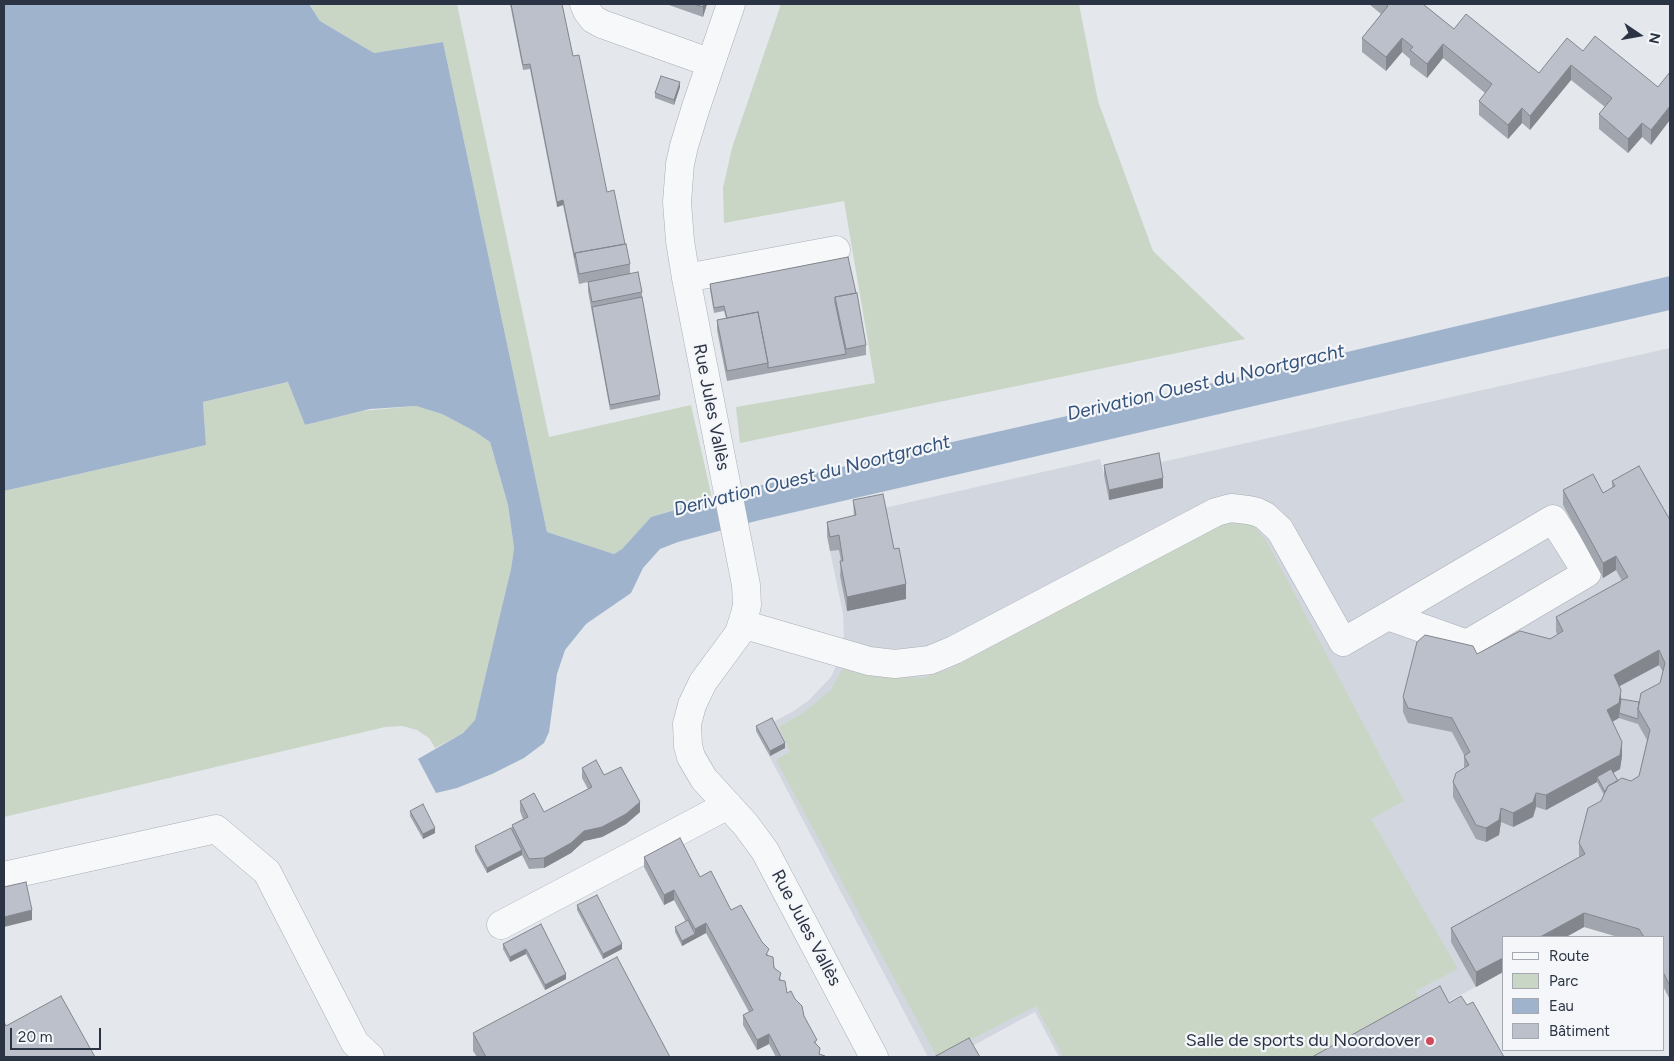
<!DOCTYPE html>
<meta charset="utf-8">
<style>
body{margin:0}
#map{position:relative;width:1674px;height:1061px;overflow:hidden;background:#e4e7ec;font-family:Figtree,sans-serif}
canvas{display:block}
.frame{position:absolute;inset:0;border:5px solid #2b3445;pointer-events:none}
.legend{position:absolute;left:1502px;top:936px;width:162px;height:115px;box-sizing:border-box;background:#f4f6f9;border:1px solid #a4a8b1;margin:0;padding:6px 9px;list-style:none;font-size:15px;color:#2b3445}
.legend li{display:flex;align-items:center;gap:10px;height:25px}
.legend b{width:25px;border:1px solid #a4a8b1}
.north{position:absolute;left:1614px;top:10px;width:50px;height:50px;-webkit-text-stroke:4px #f4f6f9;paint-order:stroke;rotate:102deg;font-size:14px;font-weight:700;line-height:20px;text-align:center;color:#2b3445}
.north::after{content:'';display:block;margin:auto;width:18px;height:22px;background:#2b3445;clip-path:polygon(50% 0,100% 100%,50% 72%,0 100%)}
.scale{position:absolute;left:10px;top:1028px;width:91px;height:22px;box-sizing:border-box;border:2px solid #2b3445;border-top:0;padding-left:6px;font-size:15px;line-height:18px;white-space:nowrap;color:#2b3445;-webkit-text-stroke:4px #f4f6f9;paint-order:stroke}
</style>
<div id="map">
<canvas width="1674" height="1061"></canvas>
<div class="frame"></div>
<ul class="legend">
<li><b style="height:6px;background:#f7f8fa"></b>Route</li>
<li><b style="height:14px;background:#c9d6c5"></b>Parc</li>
<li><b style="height:14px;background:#9fb4cc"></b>Eau</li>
<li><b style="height:14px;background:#bbc0ca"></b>Bâtiment</li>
</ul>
<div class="north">N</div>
<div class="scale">20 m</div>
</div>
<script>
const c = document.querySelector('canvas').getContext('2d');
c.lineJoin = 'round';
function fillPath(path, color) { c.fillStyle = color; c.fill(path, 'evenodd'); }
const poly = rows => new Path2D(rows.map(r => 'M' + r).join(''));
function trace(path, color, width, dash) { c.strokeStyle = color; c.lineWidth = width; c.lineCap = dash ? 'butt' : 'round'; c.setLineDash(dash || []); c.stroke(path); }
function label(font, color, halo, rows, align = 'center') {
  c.font = font + ' Figtree,sans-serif'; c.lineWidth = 4.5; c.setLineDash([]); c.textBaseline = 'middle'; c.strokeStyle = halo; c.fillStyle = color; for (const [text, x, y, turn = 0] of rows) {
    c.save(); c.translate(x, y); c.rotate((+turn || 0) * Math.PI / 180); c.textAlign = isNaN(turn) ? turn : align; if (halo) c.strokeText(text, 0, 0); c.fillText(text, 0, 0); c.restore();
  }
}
fillPath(poly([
 [1670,348,1670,1000,1663,937,1618,937,1584,927,1566,937,1503,937,1503,972,1346,1057,1059,1057,1035,1012,952,1057,928,1057,756,731,792,712,808,701,831,677,838,662,844,635,843,614,827,536,856,529,853,515,1100,459,1104,475]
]), '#d2d6de');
fillPath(poly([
 [309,4,457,4,549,437,691,405,712,498,651,517,622,549,614,554,547,532,443,42,374,53,320,21],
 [781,4,1079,4,1098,101,1153,251,1245,339,740,443,736,407,875,383,844,201,724,223,723,188,732,148],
 [289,382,305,425,362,411,416,406,442,414,474,431,490,442,508,505,514,548,511,569,498,627,475,720,463,733,435,748,429,738,417,730,402,726,385,727,4,817,4,491,206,445,203,402],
 [1234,520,1252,524,1266,540,1404,801,1371,819,1458,969,1415,991,1421,1002,1319,1057,1063,1057,1036,1006,937,1057,776,760,790,752,779,727,803,713,831,690,844,666,874,676,922,678,952,668,1212,526]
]), '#c9d6c5');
fillPath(poly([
 [4,4,309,4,320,21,374,53,443,42,547,532,614,554,622,549,651,517,749,488,1279,368,1670,276,1670,310,756,521,678,542,660,549,643,568,631,593,586,624,565,650,557,674,549,732,544,743,524,758,492,774,457,788,436,793,418,759,463,733,475,720,511,569,514,548,508,505,490,442,474,431,442,414,416,406,370,409,305,425,288,382,203,402,206,445,4,491]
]), '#9fb4cc');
const minor = poly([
 [584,4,587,11,593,19,602,24,711,63],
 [731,4,696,107,684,146,680,164,677,202,680,241,686,278,738,544,746,585,747,605,745,614,739,633,703,682,692,705,687,724,688,746,691,757,704,779,746,825,765,851,874,1057],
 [686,278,836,250],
 [742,624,869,661,895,664,930,660,954,650,1216,512,1231,508,1248,510,1257,512,1265,516,1280,530,1343,642,1388,616,1553,519,1587,573,1467,644,1388,616],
 [4,876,216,829,267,872,355,1043,370,1057],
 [501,925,728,805]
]);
trace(minor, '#a9aeb7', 29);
trace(minor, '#f7f8fa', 28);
fillPath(poly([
 [510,4,562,4,573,56,607,192,625,244,630,264,630,273,642,292,642,297,660,395,660,400,610,410,588,291,588,282,579,284,563,205,557,207,530,69,523,70],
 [666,4,707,4,703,17],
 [1369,4,1423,4,1454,29,1539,73,1583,51,1658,87,1651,145,1642,137,1628,153,1599,129,1599,114,1605,107,1571,80,1530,130,1522,123,1508,139,1479,115,1479,101,1485,93,1443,58,1427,78,1410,65,1410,59,1402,52,1386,71,1362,52,1362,38,1381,14],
 [680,87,674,105,655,98,655,93],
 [848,257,866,345,866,355,727,381,717,330,717,320,726,318,724,311,714,313,710,289,710,284],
 [1104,465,1163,488,1109,500,1104,475],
 [1612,481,1670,520,1670,1000,1663,986,1663,937,1618,937,1584,927,1476,987,1451,942,1451,928,1579,857,1579,843,1604,795,1597,782,1546,810,1536,807,1533,817,1513,827,1501,822,1499,835,1486,842,1476,839,1453,797,1453,782,1464,768,1464,755,1452,732,1408,723,1403,712,1403,697,1477,654,1550,639,1558,635,1556,632,1556,617,1622,581,1616,570,1603,578,1563,505,1563,490,1603,493,1612,488],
 [1659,665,1663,672,1660,683,1639,702,1621,699,1620,686],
 [1619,718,1638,724,1647,740,1639,776,1631,781,1618,781,1613,773,1620,769,1622,756,1612,721],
 [853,500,894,549,906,599,847,611,840,576,841,561,839,550,830,551,827,536,827,522,854,516],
 [756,726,785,748,770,756,756,731],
 [582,768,604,775,640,812,626,824,602,837,584,841,571,853,544,868,529,869,522,855,487,873,475,851,475,846,512,830,512,825,523,819,520,811,520,801,544,812,588,789,582,778],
 [410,811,435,833,423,839,410,816],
 [644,857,700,877,731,910,769,956,781,980,787,993,795,999,804,1016,817,1045,820,1055,826,1057,776,1057,769,1044,757,1050,743,1025,743,1015,749,1012,706,933,682,946,675,932,675,927,686,922,674,900,664,905,644,867],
 [577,905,622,949,603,959,577,910],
 [541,924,566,979,545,990,526,954,510,962,503,949,503,944],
 [473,1033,670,1057,477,1057,473,1051]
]), '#a1a5ae');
fillPath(poly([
 [704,4,707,4,703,17,703,7],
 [1402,38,1402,52,1386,71,1386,57],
 [1443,44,1443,58,1427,78,1427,64],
 [1571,65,1571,80,1530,130,1530,116],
 [680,82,680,87,674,105,674,100],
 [1670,106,1670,120,1651,145,1651,130],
 [1522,108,1522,123,1508,139,1508,125],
 [1642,123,1642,137,1628,153,1628,139],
 [563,200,563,205,557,207,557,202],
 [1163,478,1163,488,1109,500,1109,490],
 [1616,556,1616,570,1603,578,1603,563],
 [906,584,906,599,847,611,847,597],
 [1659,650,1659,665,1614,689,1614,675],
 [1621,690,1621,704,1619,713,1619,718,1607,725,1607,710],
 [1622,742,1622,756,1620,769,1599,781,1597,777,1597,782,1546,810,1546,795],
 [785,743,785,748,770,756,770,751],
 [1536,793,1536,807,1533,817,1513,827,1513,813],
 [640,802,640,812,626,824,602,837,584,841,571,853,544,868,544,858,584,831],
 [1501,808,1501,822,1499,835,1486,842,1486,828],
 [435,828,435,833,423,839,423,834],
 [522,850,522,855,487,873,487,868],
 [674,890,674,900,664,905,664,895],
 [32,910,32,920,4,927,4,917],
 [1584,913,1584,927,1566,937,1540,937],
 [706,923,706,933,682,946,682,941,695,934,695,929],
 [622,944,622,949,603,959,603,954],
 [526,949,526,954,510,962,510,957],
 [1503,958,1503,972,1476,987,1476,972],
 [566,974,566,979,545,990,545,985],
 [769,1034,769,1044,757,1050,757,1040]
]), '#83868d');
const building = poly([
 [511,4,562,4,573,56,579,55,607,192,614,190,625,244,575,253,575,258,563,200,557,202,530,64,523,65,511,4],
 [694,4,704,4,703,7,694,4],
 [1386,4,1423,4,1454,29,1466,14,1539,73,1567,38,1583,51,1595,36,1658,87,1670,72,1670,106,1651,130,1642,123,1628,139,1599,114,1612,98,1571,65,1530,116,1522,108,1508,125,1479,101,1492,84,1443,44,1427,64,1410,50,1413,47,1402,38,1386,57,1362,38,1388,6,1386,4],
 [661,76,680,82,674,100,655,93,661,76],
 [626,244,630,264,579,274,575,253,626,244],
 [848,257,856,293,835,297,835,302,846,354,768,368,768,363,758,312,727,318,724,306,714,308,710,284,848,257],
 [638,272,642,292,592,302,588,282,638,272],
 [857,293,866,345,846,349,835,297,857,293],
 [642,297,660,395,610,405,592,307,642,297],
 [758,312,768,363,727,371,717,320,758,312],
 [1159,453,1163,478,1109,490,1104,465,1159,453],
 [1639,466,1670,520,1670,986,1663,972,1663,937,1644,937,1639,929,1584,913,1540,937,1503,937,1503,958,1476,972,1451,928,1585,854,1579,843,1588,808,1601,801,1608,786,1622,778,1631,781,1639,776,1650,730,1638,709,1641,693,1660,683,1665,663,1659,650,1614,675,1621,690,1619,703,1607,710,1622,742,1620,755,1546,795,1536,793,1533,802,1513,813,1501,808,1499,820,1486,828,1476,825,1453,782,1456,773,1469,765,1464,756,1470,752,1452,718,1408,708,1403,697,1417,642,1425,635,1473,646,1477,654,1520,631,1550,639,1563,631,1556,617,1628,577,1616,556,1603,563,1563,490,1593,474,1603,493,1615,486,1612,481,1639,466],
 [883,494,894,549,899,548,906,584,847,597,840,561,843,561,839,535,830,537,827,522,856,515,853,500,883,494],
 [1621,699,1639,702,1638,709,1638,719,1619,713,1621,699],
 [772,718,785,743,770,751,756,726,772,718],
 [596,760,604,775,621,767,640,802,626,814,602,827,584,831,571,843,544,858,529,859,512,825,528,817,520,801,534,793,544,812,592,787,582,768,596,760],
 [1611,769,1618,781,1608,786,1605,792,1597,777,1611,769],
 [423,804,435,828,423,834,410,811,423,804],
 [511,828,522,850,487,868,475,846,511,828],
 [680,838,700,877,711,871,731,910,741,905,762,942,769,949,766,955,773,957,774,968,781,973,779,980,785,981,787,993,791,991,795,999,802,1006,804,1016,817,1040,814,1042,820,1048,819,1054,825,1056,826,1057,781,1057,769,1034,757,1040,743,1015,753,1010,706,923,695,929,674,890,664,895,644,857,680,838],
 [26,882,32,910,4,917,4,887,26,882],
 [597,895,622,944,603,954,577,905,597,895],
 [688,920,695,934,682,941,675,927,688,920],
 [541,924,566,974,545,985,526,949,510,957,503,944,541,924],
 [617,957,670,1057,486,1057,473,1033,617,957],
 [1440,986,1449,1003,1461,996,1467,1005,1473,1002,1504,1057,1312,1057,1440,986],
 [61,996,95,1057,4,1057,4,1022,6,1026,61,996],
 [969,1038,980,1057,934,1057,969,1038]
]);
fillPath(building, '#bbc0ca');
trace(building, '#83868d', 1);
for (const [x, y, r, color] of [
 [1430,1041,5,"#d1495b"]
]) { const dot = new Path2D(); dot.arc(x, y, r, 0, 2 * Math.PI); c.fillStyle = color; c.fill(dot); trace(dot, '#f4f6f9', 2); }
label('18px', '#2b3445', '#f4f6f9', [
 ["Rue Jules Vallès",711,407,79],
 ["Rue Jules Vallès",806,928,62]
]);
label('18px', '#2b3445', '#f4f6f9', [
 ["Salle de sports du Noordover",1420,1041]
], 'right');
label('italic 19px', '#34527a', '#f4f6f9', [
 ["Derivation Ouest du Noortgracht",1206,383,-13],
 ["Derivation Ouest du Noortgracht",812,476,-14]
]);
</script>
